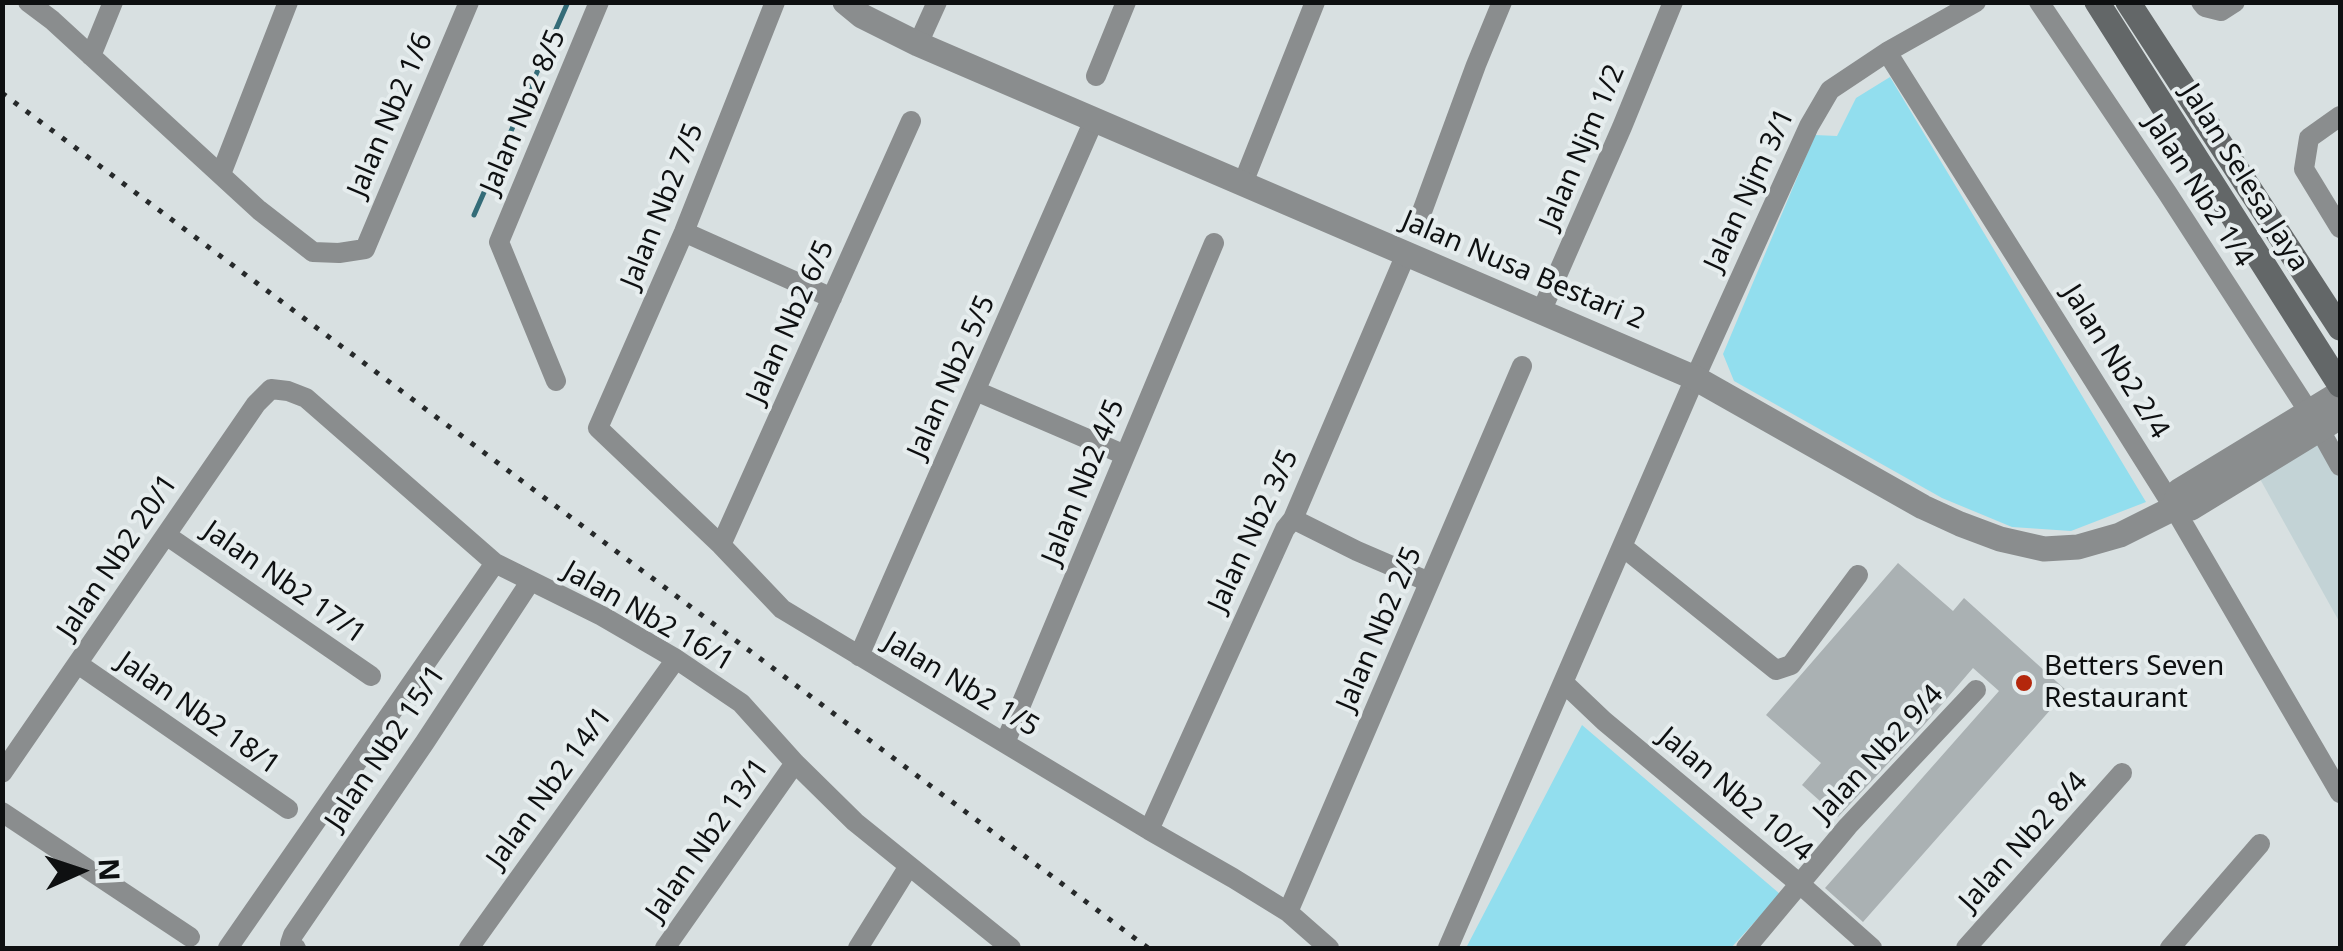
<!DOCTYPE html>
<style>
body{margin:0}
#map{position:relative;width:2343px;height:951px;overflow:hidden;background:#d8e0e1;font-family:"Noto Sans",sans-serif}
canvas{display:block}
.frame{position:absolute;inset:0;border:5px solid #0e1011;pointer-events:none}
.north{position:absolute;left:30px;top:821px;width:100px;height:100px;-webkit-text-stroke:8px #e6edee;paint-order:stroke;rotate:87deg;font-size:28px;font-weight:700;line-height:40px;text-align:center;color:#0e1011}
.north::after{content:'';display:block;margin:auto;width:35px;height:45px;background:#0e1011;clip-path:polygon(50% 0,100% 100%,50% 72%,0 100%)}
</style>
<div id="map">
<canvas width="2343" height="951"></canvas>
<div class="frame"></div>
<div class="north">N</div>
</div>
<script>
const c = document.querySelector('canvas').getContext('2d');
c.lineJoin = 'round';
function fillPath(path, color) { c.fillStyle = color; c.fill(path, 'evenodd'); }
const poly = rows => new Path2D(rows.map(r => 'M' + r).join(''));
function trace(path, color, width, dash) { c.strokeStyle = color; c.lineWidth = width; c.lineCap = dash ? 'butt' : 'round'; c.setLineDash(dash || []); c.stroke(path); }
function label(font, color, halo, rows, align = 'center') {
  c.font = font + ' "Noto Sans",sans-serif'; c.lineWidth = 8; c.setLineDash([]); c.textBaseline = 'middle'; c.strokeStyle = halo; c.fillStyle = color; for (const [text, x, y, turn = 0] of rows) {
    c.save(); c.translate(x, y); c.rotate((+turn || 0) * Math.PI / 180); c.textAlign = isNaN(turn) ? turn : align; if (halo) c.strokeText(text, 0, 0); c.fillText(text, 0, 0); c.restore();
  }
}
fillPath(poly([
 [2320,441,2340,478,2340,623,2260,479]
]), '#c3d3d6');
fillPath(poly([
 [1890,77,2146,502,2071,531,2012,527,1942,498,1734,381,1723,354,1815,135,1837,136,1856,98],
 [1582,725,1780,894,1731,948,1466,948]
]), '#92deee');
trace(poly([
 [474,215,568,2]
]), '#346c78', 5);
fillPath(poly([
 [1898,563,1953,611,1964,598,2067,691,1863,922,1825,888,1999,691,1973,668,1924,725,1838,817,1802,785,1821,763,1766,715]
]), '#aab1b3');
trace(poly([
 [28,2,52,20,259,210,313,252,339,253,365,249,469,2],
 [775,2,684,232,598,428,721,545,782,609,1149,830,1233,878,1288,912,1329,948],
 [2039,2,2168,194,2309,412],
 [2201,2,2205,7,2221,11,2235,2],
 [918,44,937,2],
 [1887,52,2174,508,2340,793],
 [91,56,113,2],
 [1096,76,1126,2],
 [2340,116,2309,138,2304,169,2340,228],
 [221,174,288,2],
 [1243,183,1315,2],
 [1420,217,1476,65,1502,2],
 [684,232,832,298],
 [1541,312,1622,127,1673,2],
 [556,381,499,242,599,2],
 [976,391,1125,455],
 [2320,430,2340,466],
 [1293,519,1357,551,1429,582],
 [166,535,371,676],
 [721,545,911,121],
 [1623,547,1776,670,1791,665,1858,575],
 [859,656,1094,120],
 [78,664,288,809],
 [1564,683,1604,721,1801,885,1872,948],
 [1005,743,1214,243],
 [2,773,256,404,271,389,288,391,306,398,495,563,602,616,676,659,741,703,795,763,855,822,1011,948],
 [2,812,190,937],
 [1149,830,1285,529,1293,519,1406,254],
 [1288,912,1522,366],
 [228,948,495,563],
 [296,948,290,944,293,935,425,742,530,582],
 [469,948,676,659],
 [665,948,795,763],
 [858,948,909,866],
 [1448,948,1695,378,1809,126,1830,90,1887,52,1976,2],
 [1746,948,1848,826,1976,690],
 [1966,948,2122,773],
 [2170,948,2260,844]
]), '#8a8d8e', 20);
trace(poly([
 [845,2,862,16,918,44,1695,378,1923,507,1960,524,2000,539,2044,549,2078,547,2120,535,2174,508,2191,508,2340,417],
 [2174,508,2179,491,2340,393]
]), '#8a8d8e', 25);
trace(poly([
 [2097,2,2340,385],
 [2128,2,2340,328]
]), '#636768', 25);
trace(poly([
 [2,93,1148,948]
]), '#26292a', 5, [5, 10]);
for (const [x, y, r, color] of [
 [2024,683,10,"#b4270c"]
]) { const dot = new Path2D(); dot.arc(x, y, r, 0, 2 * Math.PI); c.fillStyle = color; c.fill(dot); trace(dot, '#e6edee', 4); }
label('28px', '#0e1011', '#e6edee', [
 ["Jalan Nb2 8/5",524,112,-67],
 ["Jalan Nb2 1/6",391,115,-67],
 ["Jalan Njm 1/2",1583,147,-67],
 ["Jalan Selesa Jaya",2244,178,58],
 ["Jalan Njm 3/1",1750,190,-65],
 ["Jalan Nb2 1/4",2198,191,57],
 ["Jalan Nb2 7/5",663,206,-68],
 ["Jalan Nusa Bestari 2",1523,271,23],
 ["Jalan Nb2 6/5",791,322,-66],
 ["Jalan Nb2 2/4",2115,362,58],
 ["Jalan Nb2 5/5",952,377,-66],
 ["Jalan Nb2 4/5",1084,482,-68],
 ["Jalan Nb2 3/5",1254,531,-65],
 ["Jalan Nb2 20/1",118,557,-56],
 ["Jalan Nb2 17/1",284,583,35],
 ["Jalan Nb2 16/1",648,617,30],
 ["Jalan Nb2 2/5",1380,629,-67],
 ["Jalan Nb2 1/5",961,685,31],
 ["Jalan Nb2 18/1",198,714,35],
 ["Jalan Nb2 15/1",386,748,-56],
 ["Jalan Nb2 9/4",1879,754,-47],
 ["Jalan Nb2 14/1",550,788,-54],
 ["Jalan Nb2 10/4",1735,795,40],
 ["Jalan Nb2 13/1",708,840,-55],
 ["Jalan Nb2 8/4",2024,842,-48]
]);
label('28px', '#0e1011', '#e6edee', [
 ["Betters Seven",2044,667],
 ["Restaurant",2044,699]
], 'left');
</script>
